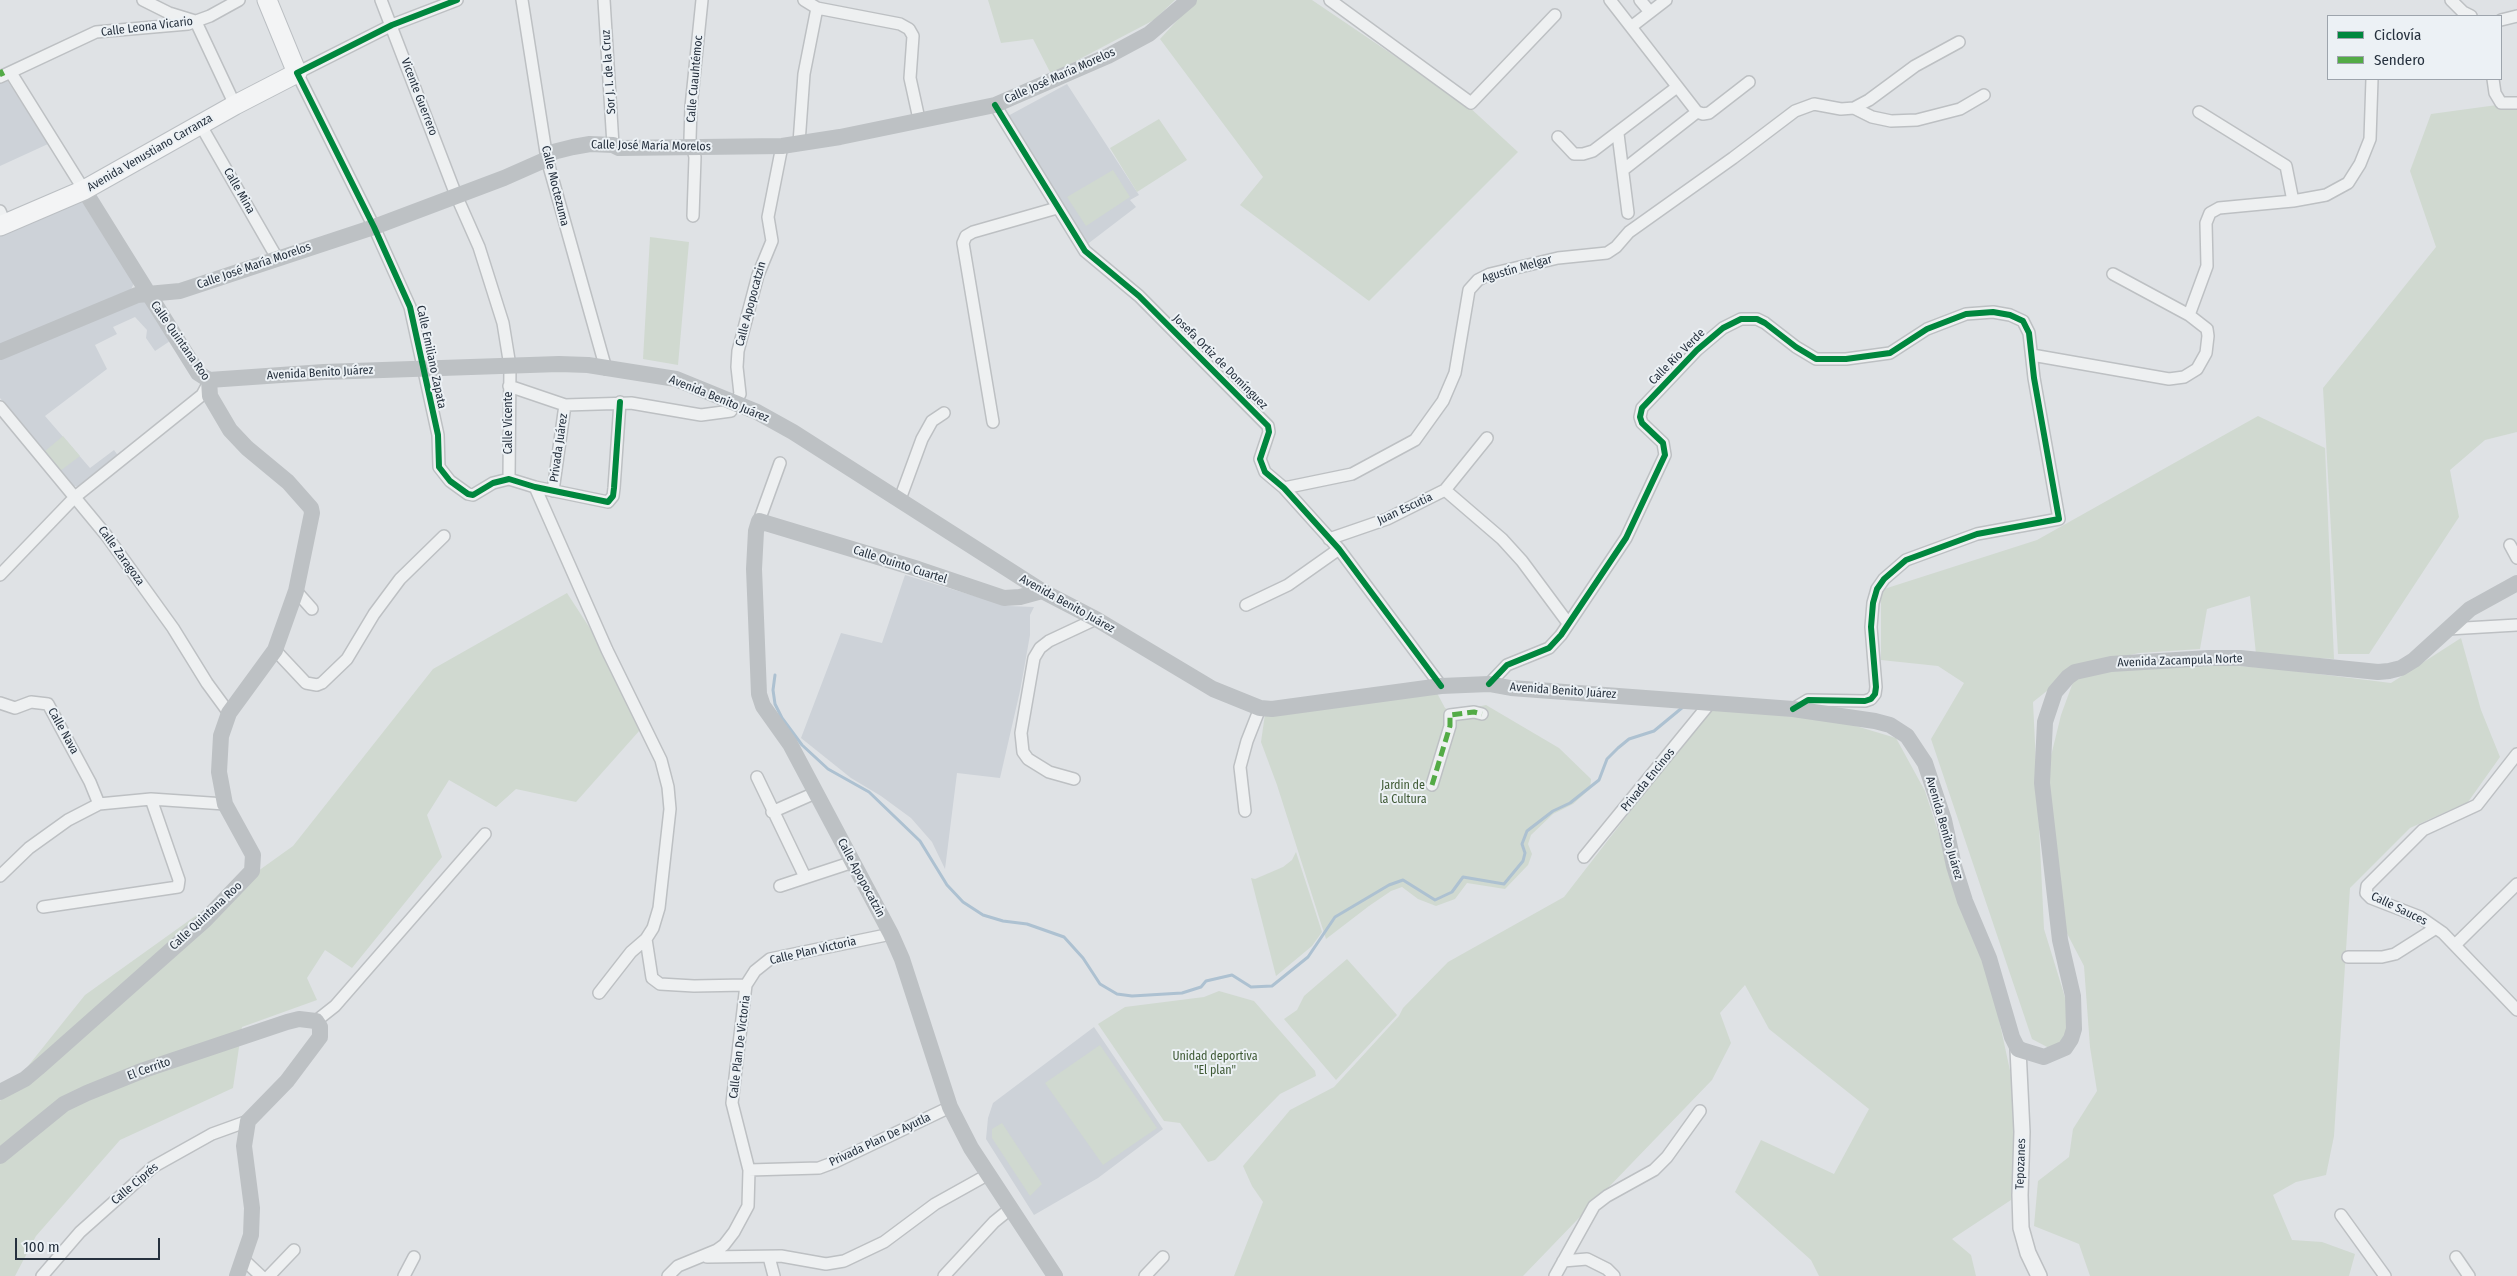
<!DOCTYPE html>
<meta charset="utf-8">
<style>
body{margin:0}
#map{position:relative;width:2517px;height:1276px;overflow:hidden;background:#dfe2e5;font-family:"Fira Sans Condensed",sans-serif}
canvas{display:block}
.legend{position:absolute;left:2327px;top:15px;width:175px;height:65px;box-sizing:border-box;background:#ecf1f5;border:1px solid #9da4ac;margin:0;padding:6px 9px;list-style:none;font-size:15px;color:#26313e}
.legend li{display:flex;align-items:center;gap:10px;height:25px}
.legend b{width:25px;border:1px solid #9da4ac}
.scale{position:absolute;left:15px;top:1238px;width:145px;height:22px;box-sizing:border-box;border:2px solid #26313e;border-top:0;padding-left:6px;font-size:15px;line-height:18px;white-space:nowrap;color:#26313e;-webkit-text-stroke:4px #ecf1f5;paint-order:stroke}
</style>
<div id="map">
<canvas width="2517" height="1276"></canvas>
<ul class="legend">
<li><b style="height:6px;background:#00873e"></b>Ciclovía</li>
<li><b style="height:6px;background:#53ab46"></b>Sendero</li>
</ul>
<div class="scale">100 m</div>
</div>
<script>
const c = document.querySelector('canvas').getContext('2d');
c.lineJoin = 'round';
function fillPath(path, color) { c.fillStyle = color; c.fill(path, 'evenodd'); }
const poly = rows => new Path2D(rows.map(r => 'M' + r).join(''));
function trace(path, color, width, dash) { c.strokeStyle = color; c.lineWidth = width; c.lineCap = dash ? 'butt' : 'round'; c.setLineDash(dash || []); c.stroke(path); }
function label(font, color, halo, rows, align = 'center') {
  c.font = font + ' "Fira Sans Condensed",sans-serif'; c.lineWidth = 4; c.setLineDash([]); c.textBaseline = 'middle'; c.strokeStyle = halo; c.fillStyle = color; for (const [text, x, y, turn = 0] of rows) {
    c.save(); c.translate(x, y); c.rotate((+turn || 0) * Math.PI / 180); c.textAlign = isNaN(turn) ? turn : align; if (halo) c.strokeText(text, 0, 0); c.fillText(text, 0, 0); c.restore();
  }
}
fillPath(poly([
 [7,80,48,144,0,166,0,83],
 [1067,84,1139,195,1130,200,1136,207,1085,246,1006,117],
 [81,200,134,283,130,292,0,346,0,235],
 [142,300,145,301,170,341,155,351,146,338,147,330,135,317,113,327,117,334,95,345,107,369,45,416,90,468,114,450,119,457,81,487,72,486,0,398,0,359],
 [905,575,1008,606,1034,607,1030,615,1030,635,1020,691,1000,778,957,773,945,869,932,842,911,818,881,796,851,778,801,738,841,633,882,643],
 [1094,1027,1163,1129,1098,1178,1034,1215,986,1139,988,1118,993,1103]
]), '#cdd2d8');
fillPath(poly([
 [988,0,1175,0,1154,20,1051,74,1033,39,1001,43],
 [1196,0,1312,0,1467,105,1518,152,1369,301,1240,205,1263,177,1160,39],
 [2497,105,2517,106,2517,432,2485,440,2450,470,2459,517,2369,654,2338,654,2323,388,2436,247,2410,171,2431,114],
 [1159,119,1187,160,1137,192,1110,148],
 [1113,170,1130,197,1086,226,1067,197],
 [650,237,689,242,678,365,643,359],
 [2258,416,2325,448,2334,659,2256,654,2250,596,2207,609,2200,649,2139,653,2077,667,2033,702,2044,929,2068,1007,2064,1056,2032,1039,1931,739,1964,683,1938,666,1881,660,1881,590,2037,540],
 [63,436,80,456,60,471,45,451],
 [567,593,593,633,640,730,576,802,516,789,496,807,449,780,427,815,442,857,352,968,325,950,307,978,317,1000,242,1027,233,1088,120,1140,36,1236,15,1276,0,1276,0,1101,85,995,293,846,433,669],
 [2461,638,2481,710,2500,757,2468,802,2410,828,2350,888,2334,1136,2326,1175,2296,1182,2273,1195,2292,1240,2322,1242,2355,1254,2349,1276,2090,1276,2079,1244,2034,1226,2038,1181,2069,1157,2073,1129,2097,1091,2090,1047,2084,966,2049,899,2043,789,2061,715,2076,674,2201,664,2270,668,2391,683],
 [1437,693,1445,708,1453,712,1486,705,1559,748,1591,779,1590,789,1573,804,1553,814,1531,835,1528,844,1532,854,1528,865,1505,889,1467,883,1455,899,1436,906,1418,899,1402,887,1391,891,1369,906,1326,939,1277,785,1261,742,1265,714],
 [1715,702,1836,720,1896,738,1925,791,1952,875,1985,955,2019,1112,2011,1200,1952,1239,1971,1255,1976,1276,1819,1276,1811,1260,1735,1192,1761,1140,1834,1174,1869,1109,1769,1029,1745,985,1720,1013,1731,1043,1712,1080,1523,1276,1234,1276,1263,1202,1252,1186,1243,1166,1290,1110,1334,1087,1399,1016,1403,1008,1448,962,1564,897],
 [1296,852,1322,932,1312,946,1276,976,1251,878,1255,879,1283,867,1292,860],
 [1347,959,1397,1015,1336,1080,1284,1019,1297,1010,1304,996],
 [1219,991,1254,1001,1315,1071,1316,1076,1280,1094,1215,1160,1208,1162,1180,1123,1164,1121,1098,1024,1125,1007,1204,997],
 [1100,1045,1157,1128,1103,1165,1045,1083],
 [1002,1123,1042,1184,1030,1196,992,1138,992,1129]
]), '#d0d9d0');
trace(poly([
 [775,675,773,690,775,704,782,718,802,745,828,769,869,792,920,841,947,885,963,902,983,915,1003,921,1027,924,1064,937,1083,958,1100,984,1117,994,1132,996,1182,993,1201,987,1206,981,1232,975,1251,987,1272,986,1308,957,1335,917,1389,885,1403,880,1435,900,1452,892,1463,877,1504,884,1523,861,1525,853,1522,844,1527,831,1553,811,1570,803,1599,780,1607,759,1618,748,1629,739,1654,731,1683,707]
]), '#adc1d1', 3);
const minor = poly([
 [143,0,169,13,195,21],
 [381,0,456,195,479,247,503,323,510,366,509,479],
 [457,0,392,25,297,73,374,227,410,307,438,435,439,467,450,481,468,494,473,495,493,483,509,479,535,487,608,502,613,496,614,488,620,402],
 [522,0,547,159,606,369],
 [604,0,613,145],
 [804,0,817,8,900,24,909,29,913,36,910,78,919,119],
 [1330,0,1471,103,1555,15],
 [1610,0,1697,112,1703,114,1709,113,1749,82],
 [1640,0,1650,12],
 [2451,0,2463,12,2471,16],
 [2501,20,2517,16],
 [196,22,235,105],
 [1631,27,1666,0],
 [11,73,84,190],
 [0,77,96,32,188,24,210,16,239,0],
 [2493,79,2495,93,2501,103,2517,103],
 [995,105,1085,251,1139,296,1268,426,1269,432,1260,459,1265,472,1284,488,1339,549,1441,686],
 [1854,108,1872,117,1891,121,1917,120,1960,109,1984,95],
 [2199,112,2286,166,2293,201],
 [200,124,277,258],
 [1618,134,1628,213],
 [1558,137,1574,154,1583,154,1593,151,1677,87],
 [799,143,804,74,817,8],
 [1623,170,1697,112],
 [0,211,5,223],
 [693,216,695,157,690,139,691,107,702,0],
 [2113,274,2189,315],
 [2032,355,2169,379,2184,377,2197,369,2206,353,2208,336,2207,329,2189,315,2207,266,2206,223,2210,213,2219,208,2293,201,2326,195,2348,183,2360,164,2370,139,2372,79],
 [509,386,565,405,631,403,701,415,731,411,740,394,737,367,738,351,758,275,772,241,768,217,782,146],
 [0,407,106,535,173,628,207,683,229,713],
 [993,422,963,243,966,236,973,232,1057,208],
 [535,487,607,650,661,760,668,787,670,809,659,908,653,928,646,939,631,952,599,993],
 [1284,488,1352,474,1415,440,1443,401,1455,373,1469,290,1478,280,1490,274,1558,258,1607,253,1616,247,1629,232,1733,158,1795,111,1814,104,1841,109,1854,108,1869,100,1915,66,1959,42],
 [1445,490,1502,539,1522,561,1568,623],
 [553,491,565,405],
 [900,499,922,439,932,421,944,413],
 [759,521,780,463],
 [1329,539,1387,519,1445,490,1487,438],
 [2510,545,2517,558],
 [0,575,75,497,202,395,209,382],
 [296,591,312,609],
 [1246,605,1288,585,1339,549],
 [2448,629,2517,625],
 [275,650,306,683,317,685,322,683,347,659,374,614,400,579,444,536],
 [1489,684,1507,665,1549,648,1561,635,1626,538,1665,455,1663,443,1642,423,1640,417,1642,408,1697,350,1723,328,1741,319,1757,319,1765,323,1796,347,1816,359,1846,359,1890,353,1927,329,1966,314,1993,312,2010,315,2023,321,2029,333,2034,378,2059,519,1977,534,1906,560,1884,579,1877,589,1873,603,1871,627,1876,687,1875,694,1871,699,1865,701,1808,700,1793,709],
 [0,703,15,708,31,702,48,704,90,782,99,804],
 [2517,754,2477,805,2423,830,2367,886,2366,893,2371,898,2420,917,2443,933,2517,1010],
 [757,777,805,877],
 [1074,779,1049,772,1028,759,1023,752,1021,733,1034,658,1040,648,1049,641,1096,619],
 [1432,785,1450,726,1450,715,1474,712,1482,714],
 [1245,811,1240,767,1247,741,1260,708],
 [772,812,815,793],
 [1584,857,1710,703],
 [0,876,29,848,68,820,99,804,151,799,225,804],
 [780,886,853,862],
 [43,907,178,887,179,880,151,799],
 [646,939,652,978,660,984,694,986,746,985],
 [2455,945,2517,884],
 [2348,957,2382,957,2395,954,2436,928],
 [316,1021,335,1006,485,834],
 [749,1170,819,1168,835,1162,950,1107],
 [2341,1215,2385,1276],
 [707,1257,781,1256,826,1264,844,1261,884,1242,935,1204,987,1175],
 [769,1257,774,1276],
 [2456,1257,2469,1276],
 [244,1260,261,1276],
 [1563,1261,1587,1259,1607,1269,1614,1276],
 [42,1276,80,1232,153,1167,212,1134,248,1121],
 [269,1276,294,1250],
 [404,1276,414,1257],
 [668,1276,678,1266,717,1250,724,1245,734,1232,748,1206,749,1170,732,1103,746,985,755,971,770,959,891,934],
 [944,1276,994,1222,1010,1209],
 [1145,1276,1163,1257],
 [1555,1276,1594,1206,1607,1196,1654,1170,1667,1157,1700,1111]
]);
const tertiary = poly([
 [2018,1049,2022,1132,2020,1195,2021,1228,2028,1253,2039,1276]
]);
const primary = poly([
 [0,226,84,190,235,105,297,73,267,0]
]);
trace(minor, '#bdc0c3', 14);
trace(tertiary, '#bdc0c3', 18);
trace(primary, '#bbbfc3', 21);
trace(minor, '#eef0f1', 11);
trace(tertiary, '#eef0f1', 15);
trace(poly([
 [84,190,198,373,209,380],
 [0,352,137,295,180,291,374,227,504,178,547,159,553,152,573,147,590,144,613,145,619,148,782,146,840,137,995,105,1108,56,1149,34,1189,0],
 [209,380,324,372,559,364,588,365,676,379,757,412,793,432,1042,591,1096,619,1213,689,1260,708,1272,709,1441,686,1489,684,1511,688,1793,709,1875,721,1890,725,1907,736,1925,763,1944,820,1954,866,1965,901,1989,958,2012,1037,2018,1049,2044,1057,2065,1048,2071,1039,2074,1029,2073,996,2060,940,2042,783,2045,722,2055,692,2068,677,2075,672,2111,664,2209,658,2240,658,2378,672,2389,671,2401,668,2414,660,2470,609,2517,583],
 [1042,591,1020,597,1004,598,918,569,759,521,756,531,754,569,756,618,759,694,763,706,790,744,891,934,902,959,950,1107,971,1148,1055,1276],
 [0,1092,25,1079,38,1068,205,920,252,871,253,855,225,804,219,772,221,736,229,713,275,650,296,591,312,513,311,508,288,482,247,448,230,430,210,396,209,380],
 [0,1156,64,1104,87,1093,144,1070,287,1022,299,1019,316,1021,320,1027,320,1037,287,1081,248,1121,244,1146,252,1208,251,1235,237,1276]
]), '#bdc1c4', 16);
trace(primary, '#f3f4f5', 19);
trace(poly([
 [0,70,3,76],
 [1432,785,1450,726,1450,715,1474,712,1482,714]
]), '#53ab46', 5, [10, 5]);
trace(poly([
 [457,0,392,25,297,73,374,227,410,307,438,435,439,467,450,481,468,494,473,495,493,483,509,479,535,487,608,502,613,496,614,488,620,402],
 [995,105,1085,251,1139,296,1268,426,1269,432,1260,459,1265,472,1284,488,1339,549,1441,686],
 [1489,684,1507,665,1549,648,1561,635,1626,538,1665,455,1663,443,1642,423,1640,417,1642,408,1697,350,1723,328,1741,319,1757,319,1765,323,1796,347,1816,359,1846,359,1890,353,1927,329,1966,314,1993,312,2010,315,2023,321,2029,333,2034,378,2059,519,1977,534,1906,560,1884,579,1877,589,1873,603,1871,627,1876,687,1875,694,1871,699,1865,701,1808,700,1793,709]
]), '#00873e', 6);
label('12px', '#26313e', '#ecf1f5', [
 ["Calle Leona Vicario",147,27,-7],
 ["Sor J. I. de la Cruz",609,72,-94],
 ["Calle José María Morelos",1060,76,-24],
 ["Calle Cuauhtémoc",695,79,-85],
 ["Vicente Guerrero",419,97,69],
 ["Calle José María Morelos",651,146,1],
 ["Avenida Venustiano Carranza",150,153,-30],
 ["Calle Moctezuma",555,186,76],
 ["Calle Mina",239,191,60],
 ["Calle José María Morelos",254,266,-19],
 ["Agustín Melgar",1517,269,-16],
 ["Calle Apopocatzin",751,304,-75],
 ["Calle Quintana Roo",180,341,55],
 ["Calle Emiliano Zapata",431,357,78],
 ["Calle Río Verde",1677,357,-45],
 ["Josefa Ortiz de Domínguez",1220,362,45],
 ["Avenida Benito Juárez",320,373,-3],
 ["Avenida Benito Juárez",719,399,22],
 ["Calle Vicente",509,423,-90],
 ["Privada Juárez",559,448,-82],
 ["Juan Escutia",1405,509,-25],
 ["Calle Zaragoza",121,556,54],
 ["Calle Quinto Cuartel",900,565,18],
 ["Avenida Benito Juárez",1067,604,29],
 ["Avenida Zacampula Norte",2180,661,-2],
 ["Avenida Benito Juárez",1563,691,4],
 ["Calle Nava",63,731,61],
 ["Privada Encinos",1648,780,-51],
 ["Avenida Benito Juárez",1944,828,74],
 ["Calle Apopocatzin",861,878,62],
 ["Calle Sauces",2399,909,26],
 ["Calle Quintana Roo",206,916,-43],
 ["Calle Plan Victoria",813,951,-13],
 ["Calle Plan De Victoria",740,1047,-83],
 ["El Cerrito",149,1069,-20],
 ["Privada Plan De Ayutla",880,1140,-25],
 ["Tepozanes",2021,1164,-88],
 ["Calle Ciprés",135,1184,-40]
]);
label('12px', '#3e5934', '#ecf1f5', [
 ["Jardin de",1403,786],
 ["la Cultura",1403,800],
 ["Unidad deportiva",1215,1057],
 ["\"El plan\"",1215,1071]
]);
</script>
